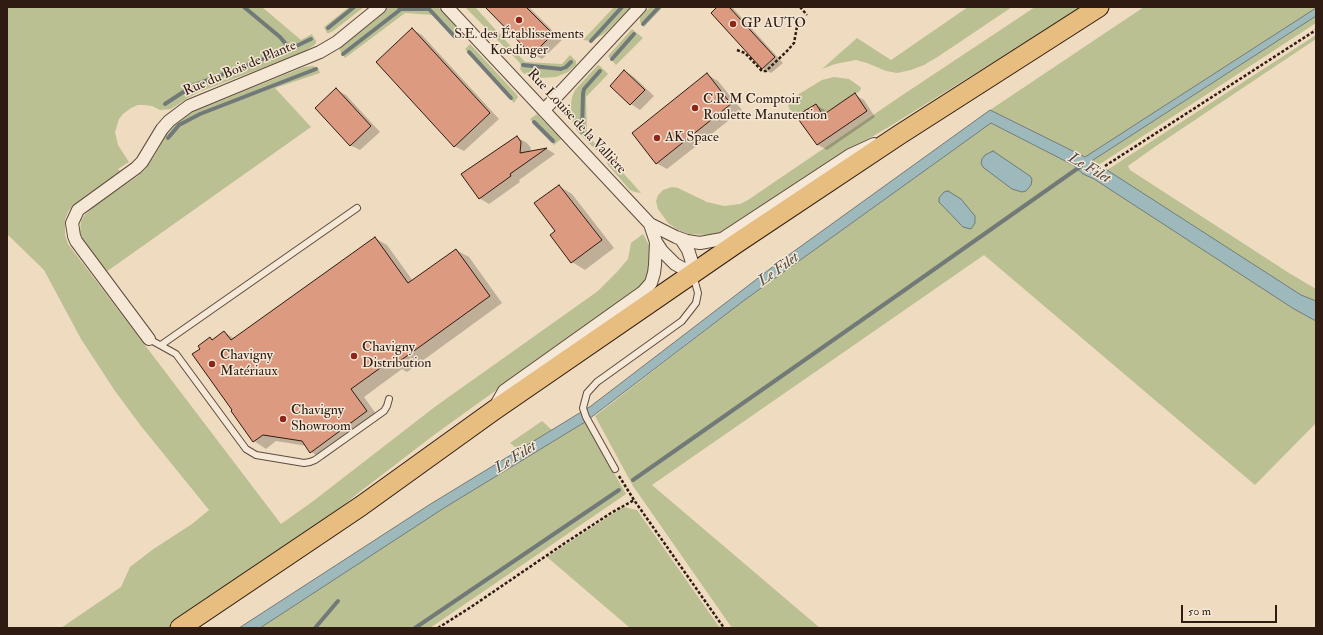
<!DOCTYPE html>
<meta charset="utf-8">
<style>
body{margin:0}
#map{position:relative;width:1323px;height:635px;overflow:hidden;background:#efdbc0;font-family:"IM FELL Double Pica",serif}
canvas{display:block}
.frame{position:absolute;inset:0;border:8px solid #2f1b12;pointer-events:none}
.scale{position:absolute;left:1181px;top:605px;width:96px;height:18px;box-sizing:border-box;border:2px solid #2f1b12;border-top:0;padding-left:5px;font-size:12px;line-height:14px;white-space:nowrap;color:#2f1b12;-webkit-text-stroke:3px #f5e8d6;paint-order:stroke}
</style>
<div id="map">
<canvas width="1323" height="635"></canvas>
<div class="frame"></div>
<div class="scale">50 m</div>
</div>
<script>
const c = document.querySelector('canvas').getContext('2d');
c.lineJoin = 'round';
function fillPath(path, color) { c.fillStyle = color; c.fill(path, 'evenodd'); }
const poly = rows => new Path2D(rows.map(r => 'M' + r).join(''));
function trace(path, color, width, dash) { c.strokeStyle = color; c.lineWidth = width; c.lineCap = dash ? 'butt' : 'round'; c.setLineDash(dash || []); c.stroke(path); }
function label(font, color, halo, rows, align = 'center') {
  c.font = font + ' "IM FELL Double Pica",serif'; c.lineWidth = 3; c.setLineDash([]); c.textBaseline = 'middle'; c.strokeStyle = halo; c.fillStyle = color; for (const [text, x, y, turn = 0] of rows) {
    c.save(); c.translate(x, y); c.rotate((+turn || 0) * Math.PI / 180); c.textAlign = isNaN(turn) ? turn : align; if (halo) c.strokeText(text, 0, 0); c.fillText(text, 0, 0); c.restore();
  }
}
fillPath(poly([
 [7,7,262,7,301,40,312,34,316,41,316,43,313,46,302,53,199,92,186,99,171,109,160,110,152,106,144,105,138,105,131,108,123,114,119,119,115,132,118,145,129,162,118,169,120,171,73,205,68,212,65,220,65,235,68,244,281,524,312,502,436,406,598,291,617,272,628,259,631,243,643,234,649,245,651,255,647,276,642,285,434,435,357,494,320,525,195,612,168,628,61,628,121,587,130,567,152,550,192,524,209,510,141,426,115,391,81,339,44,270,7,234],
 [349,7,364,7,333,31,329,33,327,33,324,27],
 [389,7,438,7,460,31,460,35,456,39,433,15,405,13,345,58,339,49,340,46],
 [465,7,475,7,525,62,562,64,570,55,576,61,576,65,568,72,556,77,540,78,523,73,520,69,521,65,519,62],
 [614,7,631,7,604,34,591,41,583,40],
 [650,7,663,7,644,27,640,22,640,17],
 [968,7,1012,7,939,56,924,65,911,70,897,73,886,71,867,63,856,60,835,64,822,69,857,38,891,60],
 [1035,7,1082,7,892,125,814,171,721,233,709,235,689,234,678,230,668,223,658,209,656,201,658,195,663,190,672,187,678,188,707,202,724,206,740,204,748,200,898,98],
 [1144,7,1316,7,1316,8,1085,157,990,110],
 [1316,16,1316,23,1097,166,1090,162],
 [632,29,643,38,616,65,608,56],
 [1316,35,1316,39,1156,146,1128,166,1130,170,1289,273,1316,289,1316,301,1301,295,1107,170],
 [470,44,517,95,518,97,514,103,465,49],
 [598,65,600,66,608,74,586,97,587,135,600,149,596,150,578,132,573,124,571,115,571,104,572,97,575,90],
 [313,66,318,68,320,73,275,88,311,127,106,272,81,236,80,232,81,221,84,216,93,207,138,176,147,167,155,155,171,127,182,118,192,112,304,67],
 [834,77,849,79,859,86,861,88,860,91,823,115,816,104,796,116,790,111,788,104,799,94,822,80],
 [537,114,561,139,554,145,530,119],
 [991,123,1073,165,1083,174,1094,179,1294,309,1316,321,1316,423,1255,485,984,255,652,485,820,628,732,628,633,486,595,416,746,299],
 [607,155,634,185,641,193,635,192,630,190,608,165,605,158],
 [542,421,552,430,519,450,510,443],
 [585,422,626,494,430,628,260,628,444,508],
 [623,507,637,510,720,628,630,628,547,557]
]), '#bac092');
const water = poly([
 [1316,8,1316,16,1090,162,1097,166,1107,170,1301,295,1316,301,1316,321,1294,309,1094,179,1083,174,1073,165,991,123,746,299,585,422,444,508,260,628,239,628,429,505,591,406,779,262,990,110,1085,157,1316,8],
 [993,151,1030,176,1032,179,1031,185,1026,191,1022,192,1012,189,984,168,981,164,982,159,985,155,993,151],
 [948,191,961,199,975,216,975,223,971,229,963,227,939,202,939,198,944,192,948,191]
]);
fillPath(water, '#9db9bc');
trace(water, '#717a78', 1);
fillPath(poly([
 [486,7,529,7,562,40,542,59,533,54],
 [718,7,732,7,783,63,771,73,763,68,712,13],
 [412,29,422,35,499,119,464,151,454,146],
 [625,71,634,77,654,96,640,110,631,104,611,86],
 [708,75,718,81,742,110,667,169,656,163],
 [336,90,346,95,380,132,360,150,350,145],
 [855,95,864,100,875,117,827,150,818,145,797,116,816,105,825,110,827,114],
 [517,137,527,143,531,148,530,152,547,149,555,154,519,180,520,182,489,204,479,198],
 [559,186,572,194,614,248,585,270,572,262],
 [375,238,387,245,413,281,456,250,469,257,502,303,407,372,402,369,364,397,379,418,324,459,311,452,307,446,276,441,266,449,254,441,234,410,201,349,210,338,213,340,224,332,235,339]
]), '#0003');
trace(poly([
 [244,7,280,37,290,49],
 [401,9,429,9,455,37],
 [643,24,659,7],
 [328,28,354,7],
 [591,41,622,7],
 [469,52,511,98],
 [343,54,401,9,399,7],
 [612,59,634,34],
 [523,65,561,69,566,67,571,62],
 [165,104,194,85,290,49,311,39],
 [534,122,553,141],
 [582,132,583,94,584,89,600,71],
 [168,138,179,125,200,114,316,69],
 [633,480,899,294,1081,166],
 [315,628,338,601],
 [415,628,619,490]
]), '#717a78', 4);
const building = poly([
 [485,7,526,7,553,34,532,55,485,7],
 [717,7,729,7,775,57,762,69,711,13,717,7],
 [412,28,490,113,454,147,376,62,412,28],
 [624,70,645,90,630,105,610,86,624,70],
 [707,73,731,104,656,164,632,133,707,73],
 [336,88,371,126,350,146,315,108,336,88],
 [855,93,867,111,817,145,796,116,816,104,823,115,855,93],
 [517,136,521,142,520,153,547,148,510,174,511,176,479,199,461,174,517,136],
 [559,185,602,240,571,263,550,235,555,231,534,203,559,185],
 [375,237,408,283,456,249,490,296,393,366,390,361,351,389,367,411,310,453,302,441,263,435,253,442,231,411,232,410,192,354,200,349,198,346,210,337,212,340,224,331,231,340,375,237]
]);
fillPath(building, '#dc9b81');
trace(building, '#2f1b12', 1);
const service = poly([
 [149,339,176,354,246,449,256,455,304,463,310,462,315,460,384,411,387,406,389,399],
 [161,345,357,208],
 [615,469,586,417,583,408,587,393,597,382,682,321,696,303,698,293,693,275]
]);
const minor = poly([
 [447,7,650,224,656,242,662,251,675,264,693,274],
 [544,110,640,7],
 [650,224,676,237,687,241,700,243,722,239,850,155,874,144],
 [681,239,688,250,691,259,693,274],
 [149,339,76,241,74,236,72,223,78,210,136,168,142,162,162,129,169,121,189,106,320,52,337,42,380,7],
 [495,407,504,391,643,292,651,283,654,273,655,265,656,242]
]);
const primary = poly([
 [180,628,361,506,493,411,737,243,899,135,1099,7]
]);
trace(service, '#5f4b3e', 8);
trace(minor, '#5f4b3e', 14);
trace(primary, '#2f1b12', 21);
trace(poly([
 [800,7,807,15],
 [737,50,745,53,762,71,766,71,787,51,794,43,798,21],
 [1105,166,1316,30],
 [619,476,634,500,724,628],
 [438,628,471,607,565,543,611,513,634,500]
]), '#2f1b12', 2.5, [3, 2]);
trace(service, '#f5e8d6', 6);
trace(minor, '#f5e8d6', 12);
trace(primary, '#e8be80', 19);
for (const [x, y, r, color] of [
 [519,20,4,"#8f2418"],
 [733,24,4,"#8f2418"],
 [695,108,4,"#8f2418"],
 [657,138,4,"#8f2418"],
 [354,356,4,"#8f2418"],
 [212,364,4,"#8f2418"],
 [283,419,4,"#8f2418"]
]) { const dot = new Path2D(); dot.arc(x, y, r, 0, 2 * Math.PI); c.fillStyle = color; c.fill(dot); trace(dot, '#f5e8d6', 1.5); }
label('14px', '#2f1b12', '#f5e8d6', [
 ["GP AUTO",741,24],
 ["S.E. des Établissements",519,35,"center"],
 ["Koedinger",519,51,"center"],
 ["C.R.M Comptoir",703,100],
 ["Roulette Manutention",703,116],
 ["AK Space",665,138],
 ["Chavigny",362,348],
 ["Distribution",362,364],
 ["Chavigny",220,356],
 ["Matériaux",220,372],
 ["Chavigny",291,411],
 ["Showroom",291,427]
], 'left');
label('14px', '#2f1b12', '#f5e8d6', [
 ["Rue du Bois de Plante",240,69,-23],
 ["Rue Louise de la Vallière",576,122,47]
]);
label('italic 15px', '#504a45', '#f5e8d6', [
 ["Le Filet",1089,169,30],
 ["Le Filet",779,270,-36],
 ["Le Filet",516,458,-32]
]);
</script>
